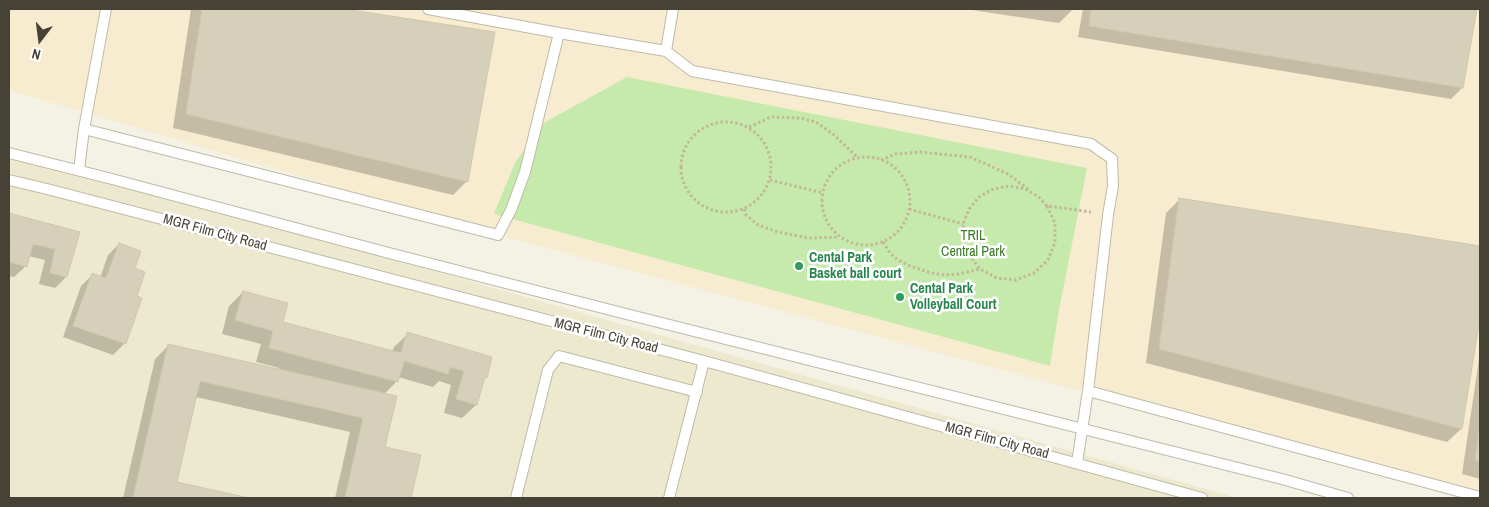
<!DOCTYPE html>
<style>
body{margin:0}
#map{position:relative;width:1489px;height:507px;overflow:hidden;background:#f4f1e5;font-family:"Archivo Narrow",sans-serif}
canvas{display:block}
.frame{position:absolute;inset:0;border:10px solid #464235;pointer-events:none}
.north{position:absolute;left:15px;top:15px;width:50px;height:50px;-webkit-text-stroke:4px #fff;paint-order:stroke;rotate:195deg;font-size:14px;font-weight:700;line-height:20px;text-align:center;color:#464235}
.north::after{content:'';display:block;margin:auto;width:18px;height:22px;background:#464235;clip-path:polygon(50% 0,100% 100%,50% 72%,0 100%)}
</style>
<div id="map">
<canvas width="1489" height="507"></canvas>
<div class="frame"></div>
<div class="north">N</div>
</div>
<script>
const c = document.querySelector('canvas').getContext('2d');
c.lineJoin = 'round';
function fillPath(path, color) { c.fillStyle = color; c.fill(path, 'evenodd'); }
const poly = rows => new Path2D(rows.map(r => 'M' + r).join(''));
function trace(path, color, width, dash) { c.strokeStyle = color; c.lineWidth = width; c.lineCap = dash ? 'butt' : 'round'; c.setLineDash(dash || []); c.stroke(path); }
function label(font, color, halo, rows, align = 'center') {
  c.font = font + ' "Archivo Narrow",sans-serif'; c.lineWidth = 5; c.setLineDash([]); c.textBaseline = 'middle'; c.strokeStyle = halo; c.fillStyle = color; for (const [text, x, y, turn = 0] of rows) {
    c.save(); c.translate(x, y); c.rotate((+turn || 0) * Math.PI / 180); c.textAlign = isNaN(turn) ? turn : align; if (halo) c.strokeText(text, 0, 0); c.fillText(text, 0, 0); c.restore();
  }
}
fillPath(poly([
 [9,9,1480,9,1480,498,498,235,9,90]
]), '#f7eccf');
fillPath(poly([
 [9,152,51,163,1237,498,9,498]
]), '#ede9ce');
fillPath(poly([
 [627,77,1087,168,1059,310,1050,366,494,214,514,165,540,125]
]), '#c5eaac');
fillPath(poly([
 [191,9,337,9,494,33,466,182,453,195,173,128],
 [965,9,1073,9,1059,23],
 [1083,9,1475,9,1462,88,1451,99,1078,37],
 [1179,200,1480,247,1480,310,1461,429,1447,442,1146,363,1166,213],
 [9,215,78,232,66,277,55,288,39,284,45,260,28,256,26,266,14,277,9,276],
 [119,244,133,269,135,296,141,298,124,344,113,355,63,337,81,286,92,275,100,278,108,255],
 [243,292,281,323,392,352,394,347,408,334,485,377,483,380,476,405,462,418,444,413,451,385,439,381,433,387,398,377,397,381,384,394,383,448,420,456,410,498,335,498,350,432,196,397,176,483,244,498,123,498,155,359,169,345,278,370,279,368,256,362,261,344,222,334,229,306],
 [1480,352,1480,479,1462,474]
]), '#0003');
const building = poly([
 [202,9,345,9,495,32,468,182,186,114,202,9],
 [1091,9,1477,9,1463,88,1089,26,1091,9],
 [1179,198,1480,246,1480,318,1462,429,1159,349,1179,198],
 [9,213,80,232,67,277,50,273,55,249,33,244,27,267,9,262,9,248,11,240,9,239,9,213],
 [119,243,141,251,135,268,145,272,137,296,142,298,126,344,73,326,92,273,106,278,119,243],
 [243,291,288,303,283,322,401,353,407,332,492,357,487,378,485,377,477,405,456,399,464,371,450,367,448,374,404,361,398,382,269,348,273,331,235,320,243,291],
 [168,344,397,396,385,447,421,455,411,498,345,498,363,418,200,381,177,482,249,498,133,498,168,344],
 [1480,425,1480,462,1475,460,1480,425]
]);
fillPath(building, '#d6cfba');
trace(building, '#d1c8ad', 1);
const service = poly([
 [428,9,559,33],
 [666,51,673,9],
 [84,129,498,235,511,210,525,172,559,33,666,51,692,71,1091,144,1112,159,1113,186,1108,215,1088,391,1077,463],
 [9,153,112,179,389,253,634,316,1282,479,1348,498],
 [79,170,84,129,106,9],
 [9,180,51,190,704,361,1202,498],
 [1088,391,1480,497],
 [516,498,548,370,559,356,697,392],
 [669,498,704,361]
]);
trace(service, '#bfbba8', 12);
trace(poly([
 '681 167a45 45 0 1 1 90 0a45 45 0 1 1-90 0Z',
 [749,127,771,117,800,118,816,122,834,135,858,158],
 '822 201a44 44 0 1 1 88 0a44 44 0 1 1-88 0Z',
 [881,160,895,154,921,152,970,157,1008,174,1028,189],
 [770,180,823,193],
 [1047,206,1055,223,1055,242,1048,260,1034,273,1016,280,997,278,980,269,965,249,963,224,969,209,979,197,993,189,1009,186,1025,189,1039,197,1047,206,1091,212],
 [744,209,746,215,758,225,778,232,808,238,839,237],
 [909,209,963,224],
 [883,242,890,253,898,260,910,266,931,273,945,275,959,274,980,269]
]), '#c2b998', 3, [2.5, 2.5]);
trace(service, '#fff', 10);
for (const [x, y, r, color] of [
 [799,266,5,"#2e9e5b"],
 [900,297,5,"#2e9e5b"]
]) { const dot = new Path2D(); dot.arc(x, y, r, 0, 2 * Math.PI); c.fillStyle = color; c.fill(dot); trace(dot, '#fff', 2); }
label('14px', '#464235', '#fff', [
 ["MGR Film City Road",215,233,15],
 ["MGR Film City Road",606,336,14],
 ["MGR Film City Road",997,441,15]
]);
label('14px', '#3a7b25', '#fff', [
 ["TRIL",973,236],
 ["Central Park",973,252]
]);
label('bold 14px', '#27864d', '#fff', [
 ["Cental Park",809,258],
 ["Basket ball court",809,274],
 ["Cental Park",910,289],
 ["Volleyball Court",910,305]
], 'left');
</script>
